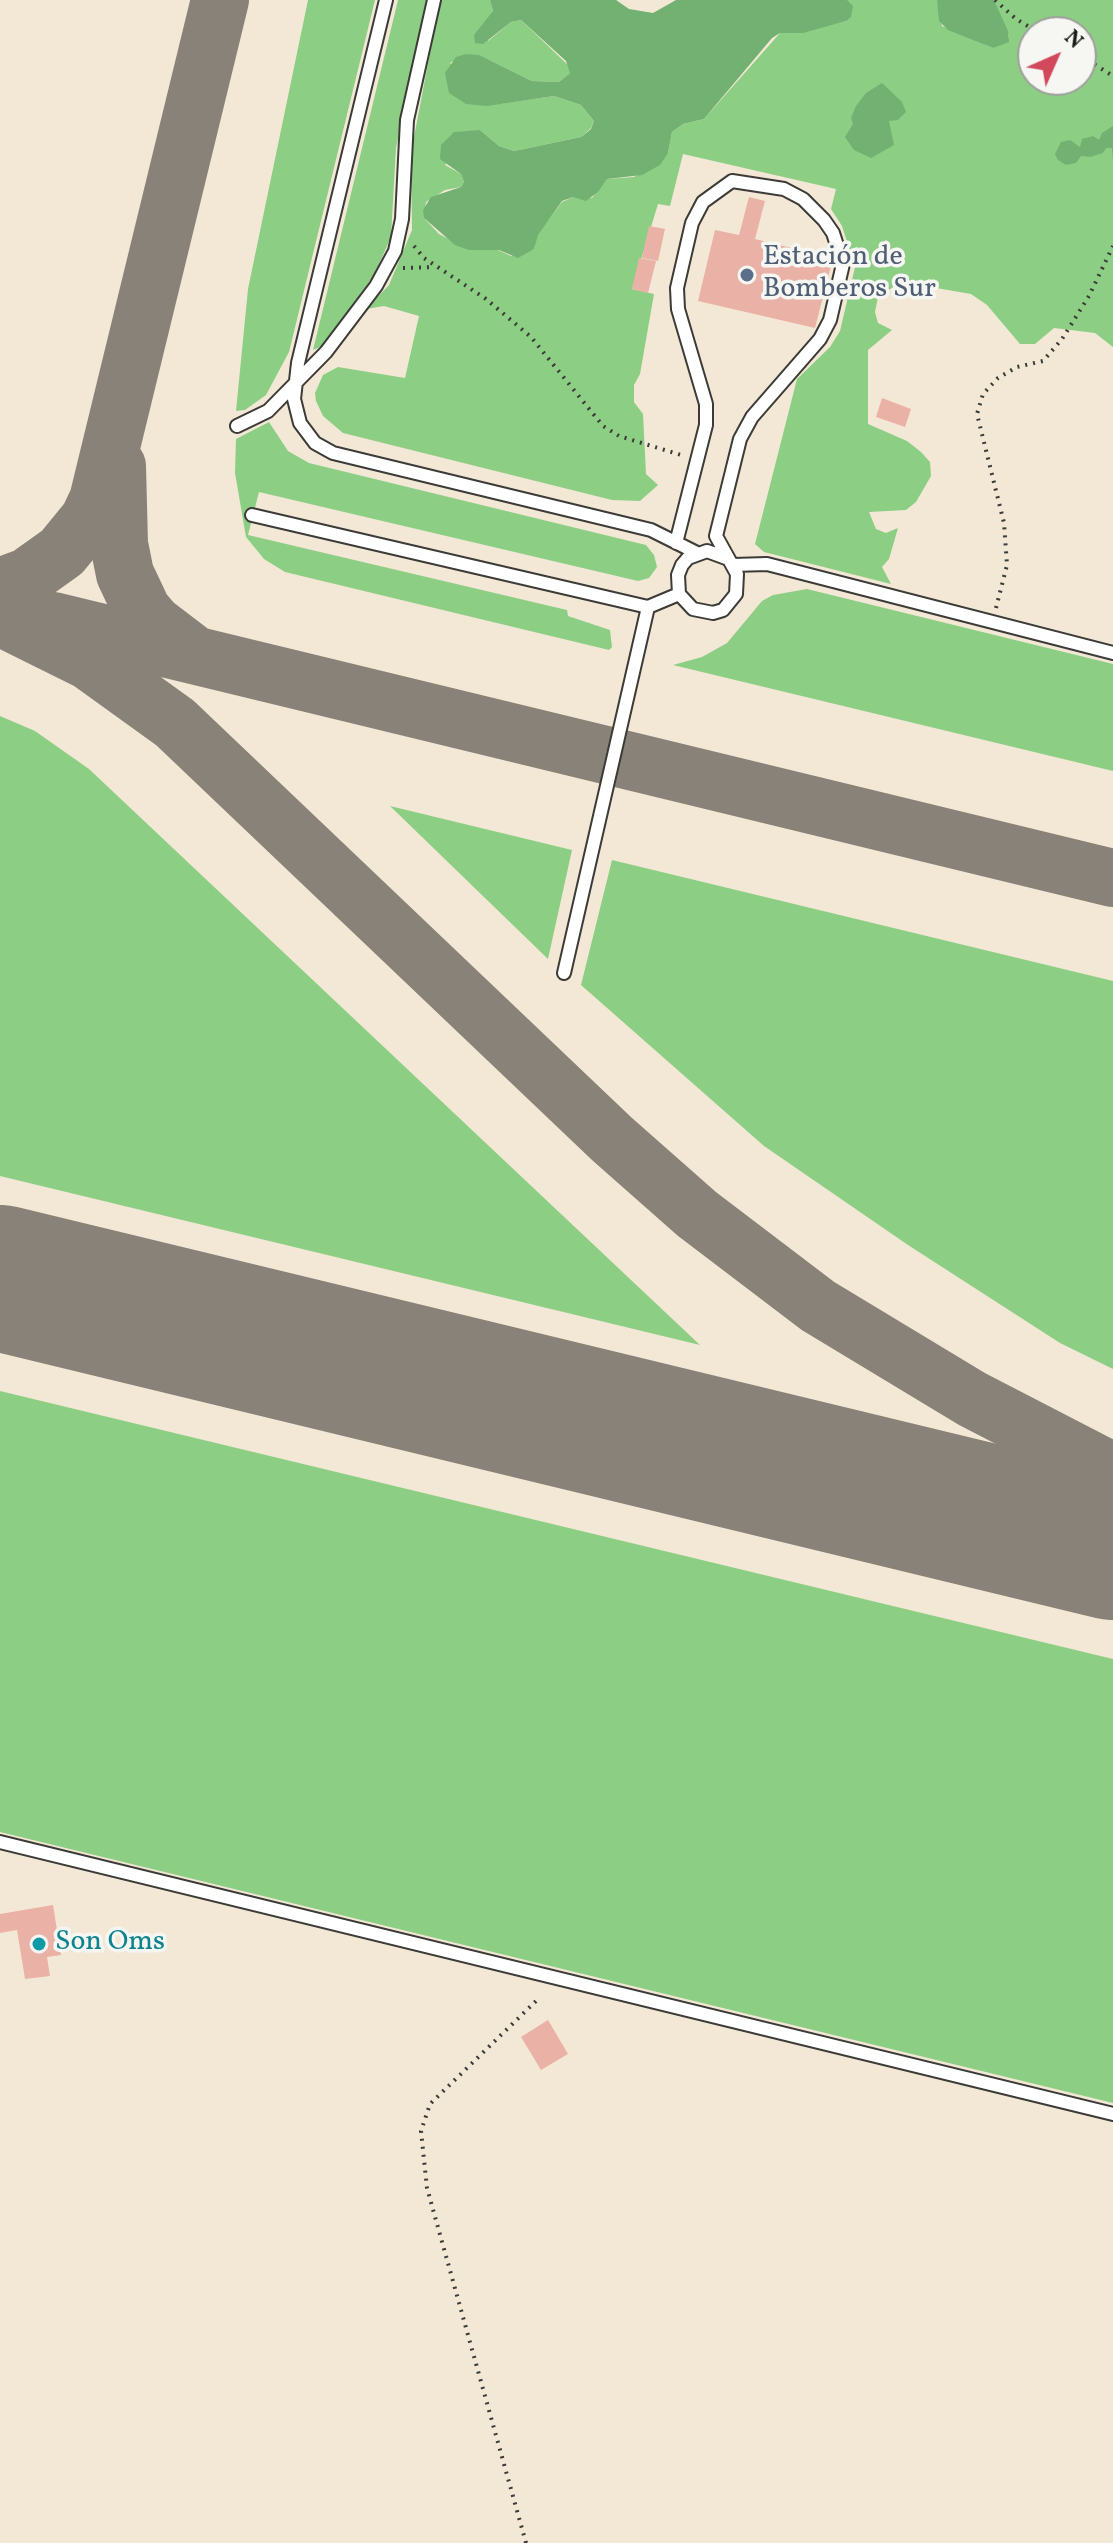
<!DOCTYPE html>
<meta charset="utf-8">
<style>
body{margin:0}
#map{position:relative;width:1113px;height:2543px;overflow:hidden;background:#f3e8d5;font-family:Vollkorn,serif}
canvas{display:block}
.north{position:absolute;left:1017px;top:16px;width:80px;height:80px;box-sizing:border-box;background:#f6f6f2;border:2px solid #9f9f9c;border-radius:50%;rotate:45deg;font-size:22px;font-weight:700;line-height:32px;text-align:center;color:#1c1c1c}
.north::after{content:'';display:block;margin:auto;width:28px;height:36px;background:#d1495b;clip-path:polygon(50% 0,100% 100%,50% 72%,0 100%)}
</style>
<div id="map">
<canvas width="1113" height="2543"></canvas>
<div class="north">N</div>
</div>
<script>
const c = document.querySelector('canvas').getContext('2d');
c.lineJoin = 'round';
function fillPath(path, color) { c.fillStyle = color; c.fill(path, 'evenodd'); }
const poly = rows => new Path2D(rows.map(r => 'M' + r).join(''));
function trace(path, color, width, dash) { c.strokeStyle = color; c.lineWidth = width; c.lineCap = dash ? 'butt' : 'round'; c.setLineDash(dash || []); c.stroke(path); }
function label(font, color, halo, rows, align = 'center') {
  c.font = font + ' Vollkorn,serif'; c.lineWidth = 7; c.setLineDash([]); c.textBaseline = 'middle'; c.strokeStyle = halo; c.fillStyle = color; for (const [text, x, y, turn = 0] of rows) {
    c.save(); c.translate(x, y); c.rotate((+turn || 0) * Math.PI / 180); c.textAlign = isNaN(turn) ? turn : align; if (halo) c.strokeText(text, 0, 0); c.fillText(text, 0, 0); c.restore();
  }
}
fillPath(poly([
 [308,0,375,0,289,352,266,395,245,410,236,411,248,289],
 [398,0,427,0,396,148,391,237,375,273,327,344,313,350],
 [440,0,490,0,493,11,488,41,511,22,521,20,570,67,570,73,559,82,532,81,489,60,466,54,450,63,498,104,554,96,581,105,594,121,591,128,581,137,514,151,499,146,480,130,445,165,461,174,464,182,461,187,445,190,426,202,424,218,439,234,469,250,498,250,511,256,534,249,537,235,562,202,573,197,592,198,607,179,634,177,668,153,672,132,683,124,704,119,780,33,795,33,846,21,847,0,937,0,942,26,993,48,1009,37,994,0,1113,0,1113,347,1095,333,1054,328,1035,344,1020,344,987,305,971,294,901,282,878,297,875,312,878,323,892,330,868,350,868,424,907,441,921,452,930,462,931,476,916,502,906,510,869,512,876,529,886,533,898,528,889,559,882,567,891,584,764,552,755,544,797,379,830,347,840,331,855,267,842,226,831,209,836,189,683,154,670,206,658,204,632,289,654,294,640,374,634,385,634,402,643,414,646,474,658,485,640,501,612,500,343,433,323,416,316,401,315,393,323,375,338,367,405,378,419,316,384,306,366,309,389,285,412,230,411,153],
 [1033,32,1081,32,1081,80,1033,80],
 [269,422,288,451,309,463,646,545,654,555,657,567,649,578,638,581,259,492,248,535,567,610,568,616,610,630,612,647,609,650,285,572,264,559,246,537,235,473,236,439],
 [807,589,1113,664,1113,771,673,665,702,657,727,643,762,601,773,595],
 [0,716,35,731,89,769,700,1345,0,1176],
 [390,806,572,850,548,959],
 [612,860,1113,981,1113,1369,1060,1343,908,1245,764,1146,581,985],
 [0,1391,1113,1659,1113,2103,0,1832]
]), '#8dce85');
fillPath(poly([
 [490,0,616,0,629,9,653,13,676,0,847,0,853,6,851,17,846,21,803,33,780,33,772,38,704,119,683,124,672,132,668,153,660,165,642,175,607,179,598,192,586,201,573,197,562,201,538,235,534,249,518,258,499,250,469,250,455,245,424,218,423,210,431,197,461,187,464,182,461,174,440,159,441,145,454,132,480,130,499,146,514,151,581,137,591,129,594,121,581,105,554,96,487,106,466,104,449,93,445,73,456,57,466,54,479,55,532,81,559,82,570,73,566,61,521,20,511,22,483,44,475,43,474,35,493,11],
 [937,0,994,0,1008,31,1009,42,993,48,948,30,939,21],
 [882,83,902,102,906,112,898,120,889,121,894,145,871,158,854,150,845,137,853,124,851,118,856,106,866,93],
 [1113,126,1113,160,1112,148,1106,148,1103,153,1090,157,1081,156,1076,163,1066,165,1058,160,1055,154,1061,142,1070,140,1080,147,1082,139,1093,136,1099,140,1102,133]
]), '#72b172');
trace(poly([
 [117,466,119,544,125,574,142,610,154,624,192,653],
 [0,587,27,577,62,552,89,519,98,500,220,0],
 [0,617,89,661,175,723,612,1139,697,1214,818,1306,972,1399,1113,1472],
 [53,621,1113,878]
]), '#888278', 58);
trace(poly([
 [0,1278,1113,1547]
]), '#888278', 146);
fillPath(poly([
 [749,197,765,201,755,239,792,248,790,256,831,266,815,328,698,301,715,230,739,235],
 [649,226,665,229,658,261,642,258],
 [639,258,656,261,648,293,632,289],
 [882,398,911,409,905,427,876,417],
 [53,1905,61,1955,47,1957,50,1976,25,1979,17,1930,0,1933,0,1914],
 [548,2020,568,2054,541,2070,521,2037]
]), '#eab2a6');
const lane = poly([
 [386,0,298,363,294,399,300,423,315,443,333,453,651,530,697,553],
 [237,426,268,411,326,352,376,286,395,251,402,219,407,120,434,0],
 [252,515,648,607,679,594],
 [676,543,706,425,706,404,678,309,677,288,692,223,703,202,732,181,784,189,803,199,824,220,833,233,843,264,830,320,820,339,752,417,740,439,716,536,737,574,736,594,723,610,713,613,693,609,679,594,678,575,682,565,688,558,707,551,726,558],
 [733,565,767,564,1113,653],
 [564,973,648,607],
 [0,1842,1113,2114]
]);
trace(lane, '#3c3b38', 16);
trace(poly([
 [995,0,1016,19,1038,32],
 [1081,56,1113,76],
 [414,246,424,258,486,299,531,337,603,426,619,436,681,455],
 [403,268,434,267],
 [996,608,1007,565,1004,523,977,414,983,394,998,378,1017,367,1043,361,1062,339,1089,296,1113,246],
 [526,2543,427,2188,421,2131,430,2104,536,2001]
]), '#3c3b38', 4, [2, 6]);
trace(lane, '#fff', 12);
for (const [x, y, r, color] of [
 [747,275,8,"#5c6f8a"],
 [39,1944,8,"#0f9aa8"]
]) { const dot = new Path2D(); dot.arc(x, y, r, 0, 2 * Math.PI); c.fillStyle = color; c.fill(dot); trace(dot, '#f6f6f2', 3); }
label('28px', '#4e5e75', '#f6f6f2', [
 ["Estación de",763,259],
 ["Bomberos Sur",763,291]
], 'left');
label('28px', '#0d838f', '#f6f6f2', [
 ["Son Oms",55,1944]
], 'left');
</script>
